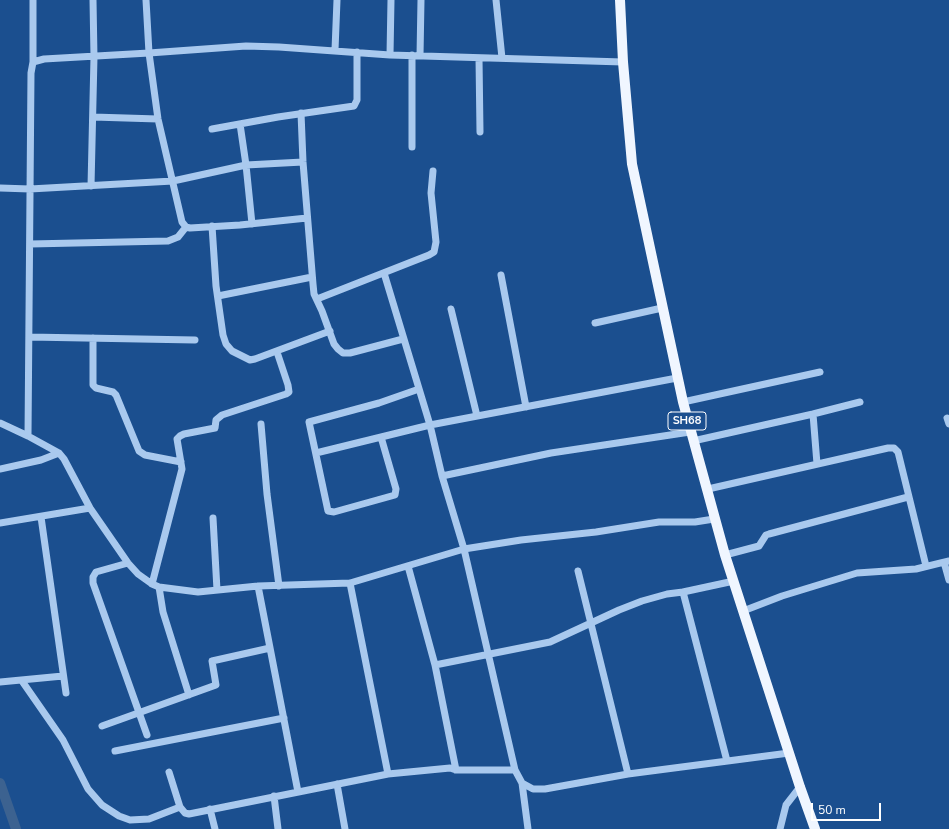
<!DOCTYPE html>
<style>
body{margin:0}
#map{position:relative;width:949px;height:829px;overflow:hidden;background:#1b4f8f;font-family:"Nunito Sans",sans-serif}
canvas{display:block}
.scale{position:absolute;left:811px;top:803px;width:70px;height:18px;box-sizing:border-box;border:2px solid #fff;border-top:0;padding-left:5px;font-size:12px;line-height:14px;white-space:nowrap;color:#fff;-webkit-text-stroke:3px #1b4f8f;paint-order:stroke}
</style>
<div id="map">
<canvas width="949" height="829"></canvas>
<div class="scale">50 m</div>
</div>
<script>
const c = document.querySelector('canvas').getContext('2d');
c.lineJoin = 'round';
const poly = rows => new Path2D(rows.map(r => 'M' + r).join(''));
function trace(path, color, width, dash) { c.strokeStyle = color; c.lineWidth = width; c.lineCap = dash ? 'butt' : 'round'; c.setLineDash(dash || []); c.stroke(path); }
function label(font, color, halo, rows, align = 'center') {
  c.font = font + ' "Nunito Sans",sans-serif'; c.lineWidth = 3; c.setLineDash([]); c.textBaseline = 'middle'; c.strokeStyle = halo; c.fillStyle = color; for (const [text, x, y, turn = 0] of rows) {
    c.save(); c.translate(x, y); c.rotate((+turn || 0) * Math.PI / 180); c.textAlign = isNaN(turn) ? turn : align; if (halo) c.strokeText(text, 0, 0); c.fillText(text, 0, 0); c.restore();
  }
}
trace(poly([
 [0,783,16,829]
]), '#3c6290', 10);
trace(poly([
 [33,0,33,62],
 [146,0,149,53,246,46,279,47,390,55,623,62],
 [496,0,502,58],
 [335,50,337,0],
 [390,55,391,0],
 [420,56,421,0],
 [479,58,480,132],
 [301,113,303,162,313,284,314,294,322,311,334,344,338,349,343,353,350,353,403,339],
 [93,117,158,119],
 [240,124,246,165,252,224],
 [212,129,278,117,354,106,357,100,357,52],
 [412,147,412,55],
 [91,186,94,57,93,0],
 [0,188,30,189,173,181,246,165,303,162],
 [212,226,216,286,223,335,226,344,232,351,250,360,255,359,330,331],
 [30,244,168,241,178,237,186,227],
 [384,273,430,425,442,476,464,549,515,770],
 [501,275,526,407],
 [218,296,312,277],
 [317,299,429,255,434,252,436,242,431,193,433,171],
 [451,309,477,416],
 [595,323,662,308],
 [29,337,195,340],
 [93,338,93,385,96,388,113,392,116,395,139,451,145,455,181,462],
 [683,402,820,372],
 [813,414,817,464],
 [947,418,949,424],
 [0,423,28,436,59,453,64,459,90,508,128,563,138,574,152,584,159,587,198,592,258,586,350,583,464,549,521,540,596,532,659,522,695,522,714,519],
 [261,424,267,494,279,586],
 [28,436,31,73,33,62,44,59,149,53,158,119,182,222,186,227,190,228,240,225,307,218],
 [381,437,396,489,395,495,334,512,328,511,309,422,379,403,419,389],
 [693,441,813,414,860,402],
 [316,453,430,425,677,378],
 [0,469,41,460,59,453],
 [442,476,551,453,690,432],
 [708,489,888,448,894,448,898,452,926,566],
 [41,517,66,693],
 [213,518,217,590],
 [0,523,90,508],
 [725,555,759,546,766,535,769,534,908,497],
 [944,562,949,580],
 [128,563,96,572,93,577,93,583,147,735],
 [408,566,435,665,456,770],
 [578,571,628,774],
 [350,583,388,774],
 [152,584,182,469,177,439,180,436,184,434,215,428,216,420,222,415,286,394,289,392,288,385,277,352],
 [258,586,298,792],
 [159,587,163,612,189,695],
 [683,592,727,761],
 [743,611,782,596,857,573,916,569,949,561],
 [435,665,550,642,619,610,642,601,667,594,683,592,734,581],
 [22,681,63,740,88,789,102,805,119,816,130,820,149,819,180,807],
 [0,682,63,676],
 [102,726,216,685,212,661,270,648],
 [115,751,284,718],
 [169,772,180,807,185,813,189,814,388,774,450,768,456,770,515,770,522,783,533,789,545,789,628,774,789,753],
 [522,783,528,829],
 [337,784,345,829],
 [274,796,278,829],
 [210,809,215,829],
 [780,829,786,805,800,787]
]), '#a9c9ee', 7);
trace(poly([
 [620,0,623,62,632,164,683,402,725,555,800,787,815,829]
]), '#f0f6ff', 10);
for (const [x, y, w] of [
 [687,421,38]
]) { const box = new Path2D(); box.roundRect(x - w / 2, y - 9, w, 18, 3); c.fillStyle = '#1b4f8f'; c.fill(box); trace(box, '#fff', 1); }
label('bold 11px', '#fff', null, [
 ["SH68",687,421]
]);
</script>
